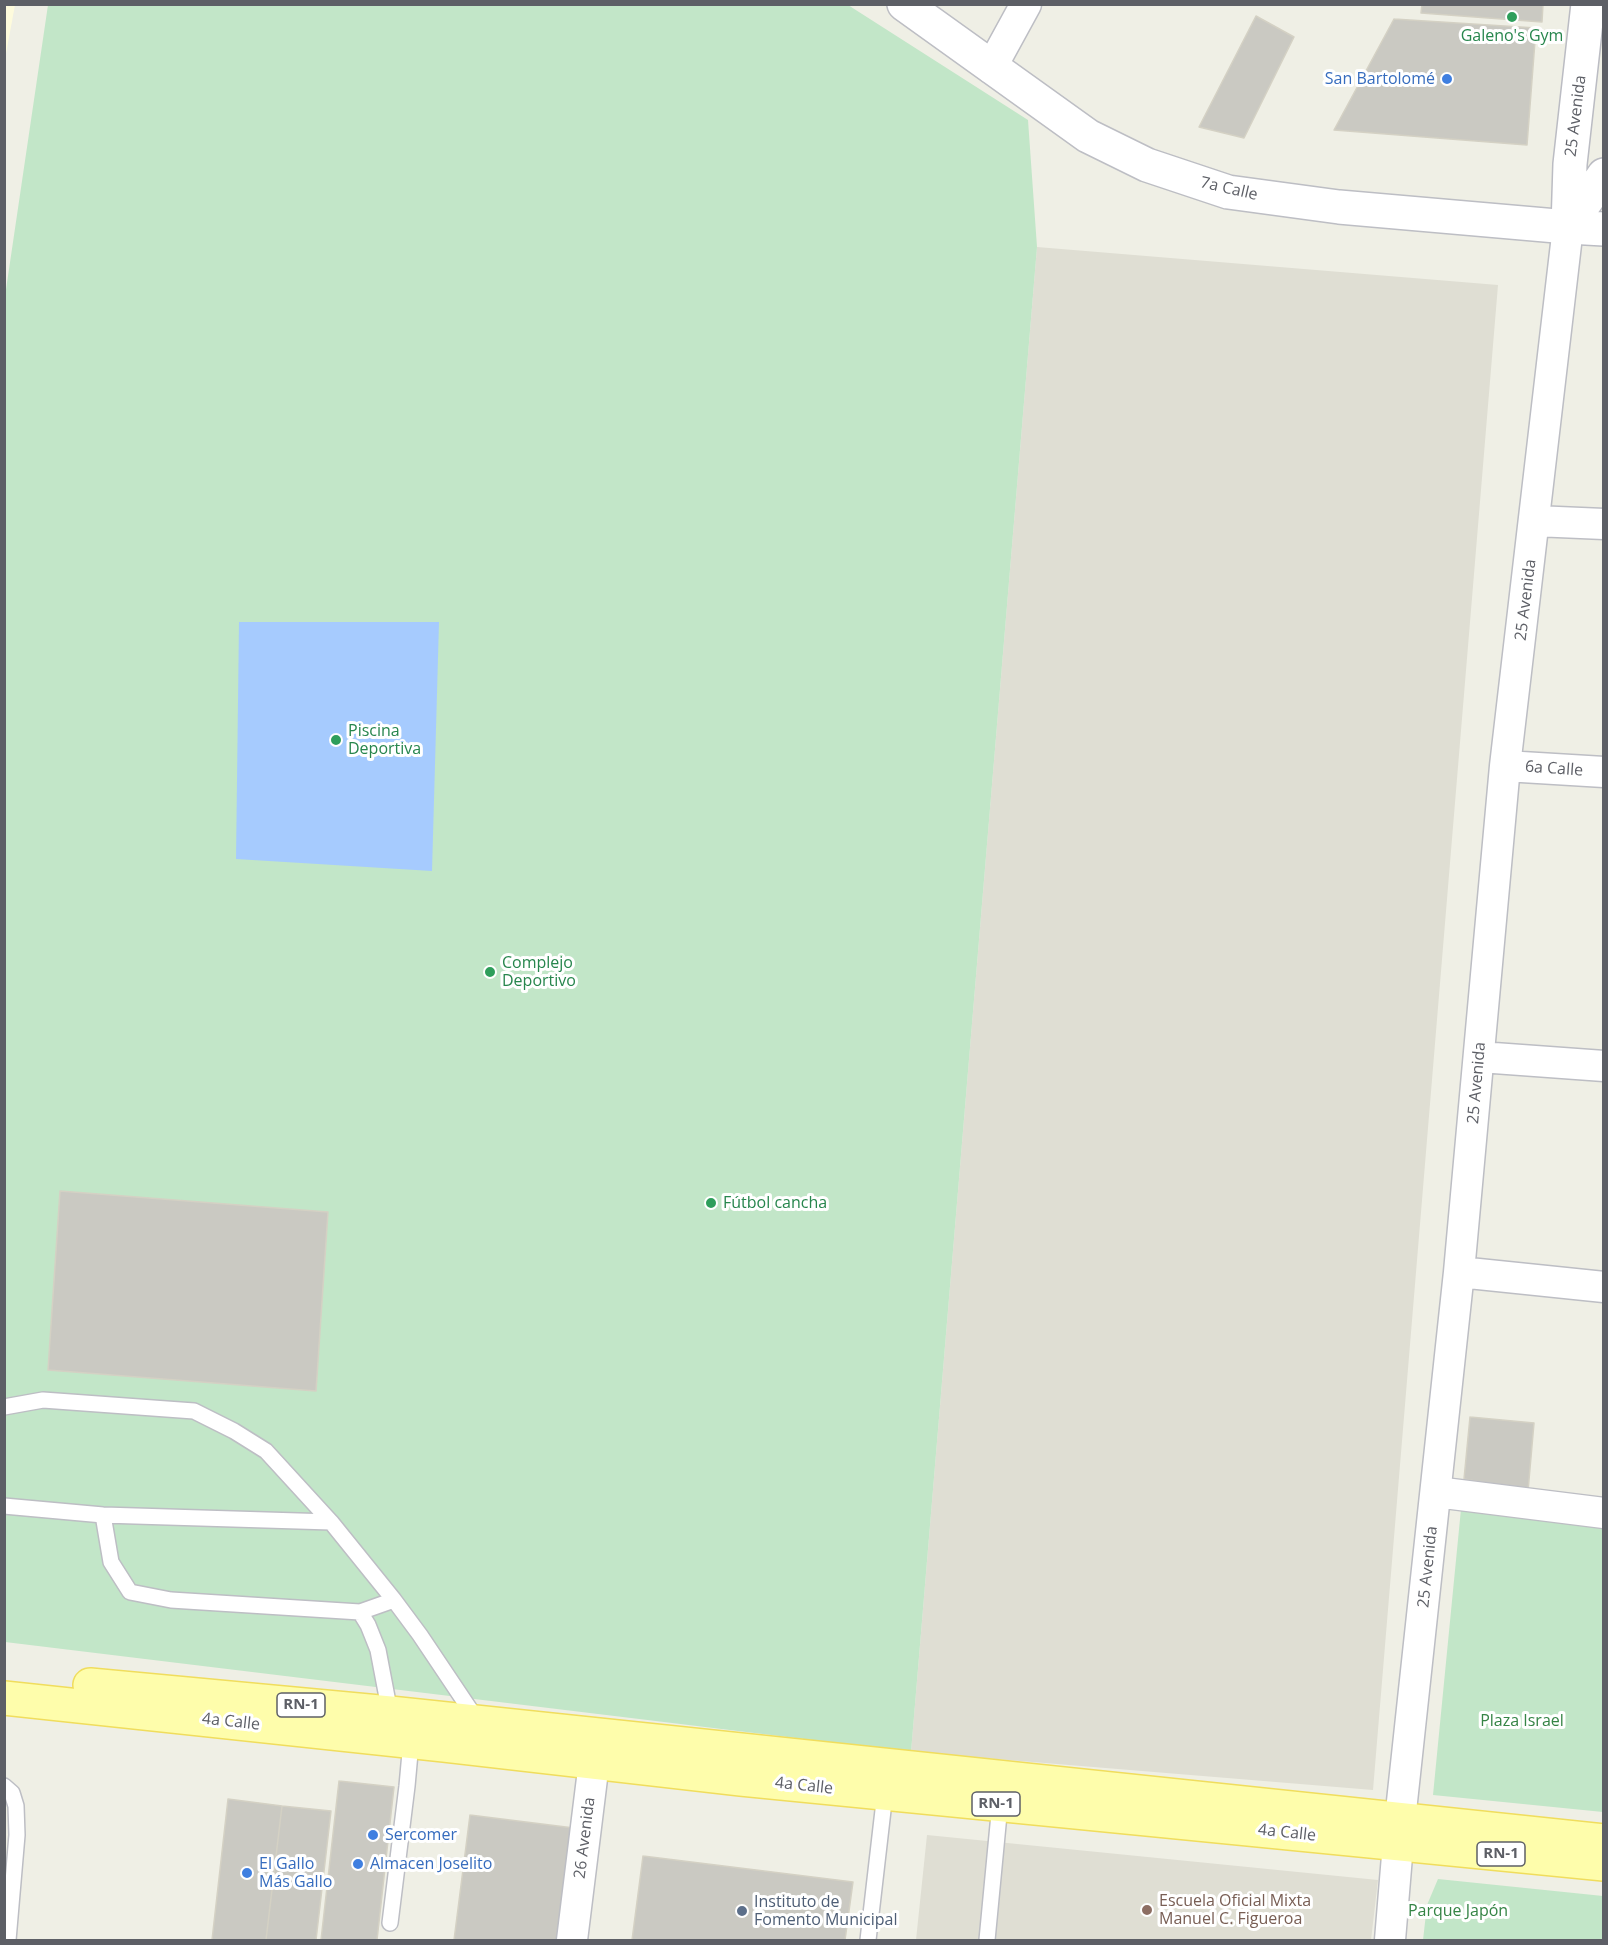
<!DOCTYPE html>
<meta charset="utf-8">
<style>
body{margin:0}
#map{position:relative;width:1608px;height:1945px;overflow:hidden;background:#efefe5;font-family:"Open Sans",sans-serif}
canvas{display:block}
.frame{position:absolute;inset:0;border:6px solid #5d5f66;pointer-events:none}
</style>
<div id="map">
<canvas width="1608" height="1945"></canvas>
<div class="frame"></div>
</div>
<script>
const c = document.querySelector('canvas').getContext('2d');
c.lineJoin = 'round';
function fillPath(path, color) { c.fillStyle = color; c.fill(path, 'evenodd'); }
const poly = rows => new Path2D(rows.map(r => 'M' + r).join(''));
function trace(path, color, width, dash) { c.strokeStyle = color; c.lineWidth = width; c.lineCap = dash ? 'butt' : 'round'; c.setLineDash(dash || []); c.stroke(path); }
function label(font, color, halo, rows, align = 'center') {
  c.font = font + ' "Open Sans",sans-serif'; c.lineWidth = 6; c.setLineDash([]); c.textBaseline = 'middle'; c.strokeStyle = halo; c.fillStyle = color; for (const [text, x, y, turn = 0] of rows) {
    c.save(); c.translate(x, y); c.rotate((+turn || 0) * Math.PI / 180); c.textAlign = isNaN(turn) ? turn : align; if (halo) c.strokeText(text, 0, 0); c.fillText(text, 0, 0); c.restore();
  }
}
fillPath(poly([
 [5,4,15,5,5,59,4,5]
]), '#fefbdc');
fillPath(poly([
 [1037,247,1498,285,1373,1790,911,1752],
 [927,1835,1378,1880,1371,1940,916,1940]
]), '#dfded3');
fillPath(poly([
 [48,5,848,5,1028,120,1037,247,911,1752,5,1642,4,303],
 [1461,1509,1603,1522,1603,1812,1433,1795],
 [1438,1879,1603,1896,1603,1940,1423,1940,1427,1905]
]), '#c2e6c8');
fillPath(poly([
 [239,622,439,622,432,871,236,859]
]), '#a6cbfe');
const building = poly([
 [1422,4,1543,4,1542,22,1421,13,1422,4],
 [1256,16,1294,37,1244,138,1199,127,1256,16],
 [1394,19,1536,28,1527,145,1334,130,1394,19],
 [60,1191,328,1212,316,1391,48,1370,60,1191],
 [1470,1417,1534,1423,1528,1491,1464,1479,1470,1417],
 [339,1781,394,1787,377,1940,321,1940,339,1781],
 [228,1799,282,1806,266,1940,212,1940,228,1799],
 [282,1806,331,1811,316,1940,266,1940,282,1806],
 [470,1815,582,1829,568,1940,454,1940,470,1815],
 [643,1856,853,1882,845,1940,632,1940,643,1856]
]);
fillPath(building, '#cac9c2');
trace(building, '#d4d1c4', 1.5);
const service = poly([
 [4,1407,43,1400,194,1411,234,1431,266,1451,331,1522,394,1600,420,1635,477,1720],
 [4,1506,103,1515,331,1522],
 [103,1515,111,1562,130,1592,171,1600,360,1612,368,1625,378,1650,390,1713],
 [360,1612,394,1600],
 [4,1786,12,1793,16,1806,17,1835,8,1940],
 [390,1923,407,1786,411,1742],
 [868,1940,885,1793],
 [987,1940,1000,1804]
]);
const minor = poly([
 [991,68,1026,4],
 [1535,521,1604,524],
 [1505,766,1604,772],
 [1480,1057,1604,1066],
 [1459,1272,1604,1287],
 [1436,1492,1604,1513],
 [572,1940,597,1738],
 [1390,1940,1400,1820,1459,1272,1505,766,1568,227]
]);
const tertiary = poly([
 [904,4,1088,136,1147,165,1228,192,1339,207,1568,227]
]);
const secondary = poly([
 [1568,227,1570,164,1588,4],
 [1568,227,1604,175],
 [1568,227,1604,229]
]);
const primary = poly([
 [90,1685,390,1713,1604,1841],
 [4,1698,444,1745,741,1779,1604,1864]
]);
trace(service, '#bdbec4', 18);
trace(minor, '#bdbec4', 33);
trace(tertiary, '#bdbec4', 36);
trace(secondary, '#bbbcc3', 36);
trace(primary, '#f0dd5d', 36);
trace(service, '#fff', 15);
trace(minor, '#fff', 30);
trace(tertiary, '#fff', 33);
trace(secondary, '#fff', 33);
trace(primary, '#fefdab', 33);
for (const [x, y, r, color] of [
 [1512,17,6,"#2e9e5b"],
 [1447,79,6,"#3f7fe0"],
 [336,740,6,"#2e9e5b"],
 [490,972,6,"#2e9e5b"],
 [711,1203,6,"#2e9e5b"],
 [373,1835,6,"#3f7fe0"],
 [358,1864,6,"#3f7fe0"],
 [247,1873,6,"#3f7fe0"],
 [1147,1910,6,"#8d6e63"],
 [742,1911,6,"#5c6f8a"]
]) { const dot = new Path2D(); dot.arc(x, y, r, 0, 2 * Math.PI); c.fillStyle = color; c.fill(dot); trace(dot, '#fff', 2); }
for (const [x, y, w] of [
 [301,1705,48],
 [996,1804,48],
 [1501,1854,48]
]) { const box = new Path2D(); box.roundRect(x - w / 2, y - 12, w, 24, 4.5); c.fillStyle = '#fff'; c.fill(box); trace(box, '#5d5f66', 1.5); }
label('bold 15px', '#5d5f66', null, [
 ["RN-1",301,1705],
 ["RN-1",996,1804],
 ["RN-1",1501,1854]
]);
label('16px', '#27864d', '#fff', [
 ["Galeno's Gym",1512,36,"center"],
 ["Piscina",348,731],
 ["Deportiva",348,749],
 ["Complejo",502,963],
 ["Deportivo",502,981],
 ["Fútbol cancha",723,1203]
], 'left');
label('16px', '#366cbe', '#fff', [
 ["San Bartolomé",1435,79,"right"],
 ["Sercomer",385,1835],
 ["El Gallo",259,1864],
 ["Más Gallo",259,1882],
 ["Almacen Joselito",370,1864]
], 'left');
label('16px', '#5d5f66', '#fff', [
 ["25 Avenida",1576,116,-83],
 ["7a Calle",1229,189,13],
 ["25 Avenida",1526,600,-83],
 ["6a Calle",1554,769,4],
 ["25 Avenida",1477,1083,-85],
 ["25 Avenida",1428,1567,-84],
 ["4a Calle",231,1722,6],
 ["4a Calle",804,1786,6],
 ["4a Calle",1287,1833,6],
 ["26 Avenida",585,1838,-83]
]);
label('16px', '#358445', '#fff', [
 ["Plaza Israel",1522,1721],
 ["Parque Japón",1458,1911]
]);
label('16px', '#785e54', '#fff', [
 ["Escuela Oficial Mixta",1159,1901],
 ["Manuel C. Figueroa",1159,1919]
], 'left');
label('16px', '#4e5e75', '#fff', [
 ["Instituto de",754,1902],
 ["Fomento Municipal",754,1920]
], 'left');
</script>
